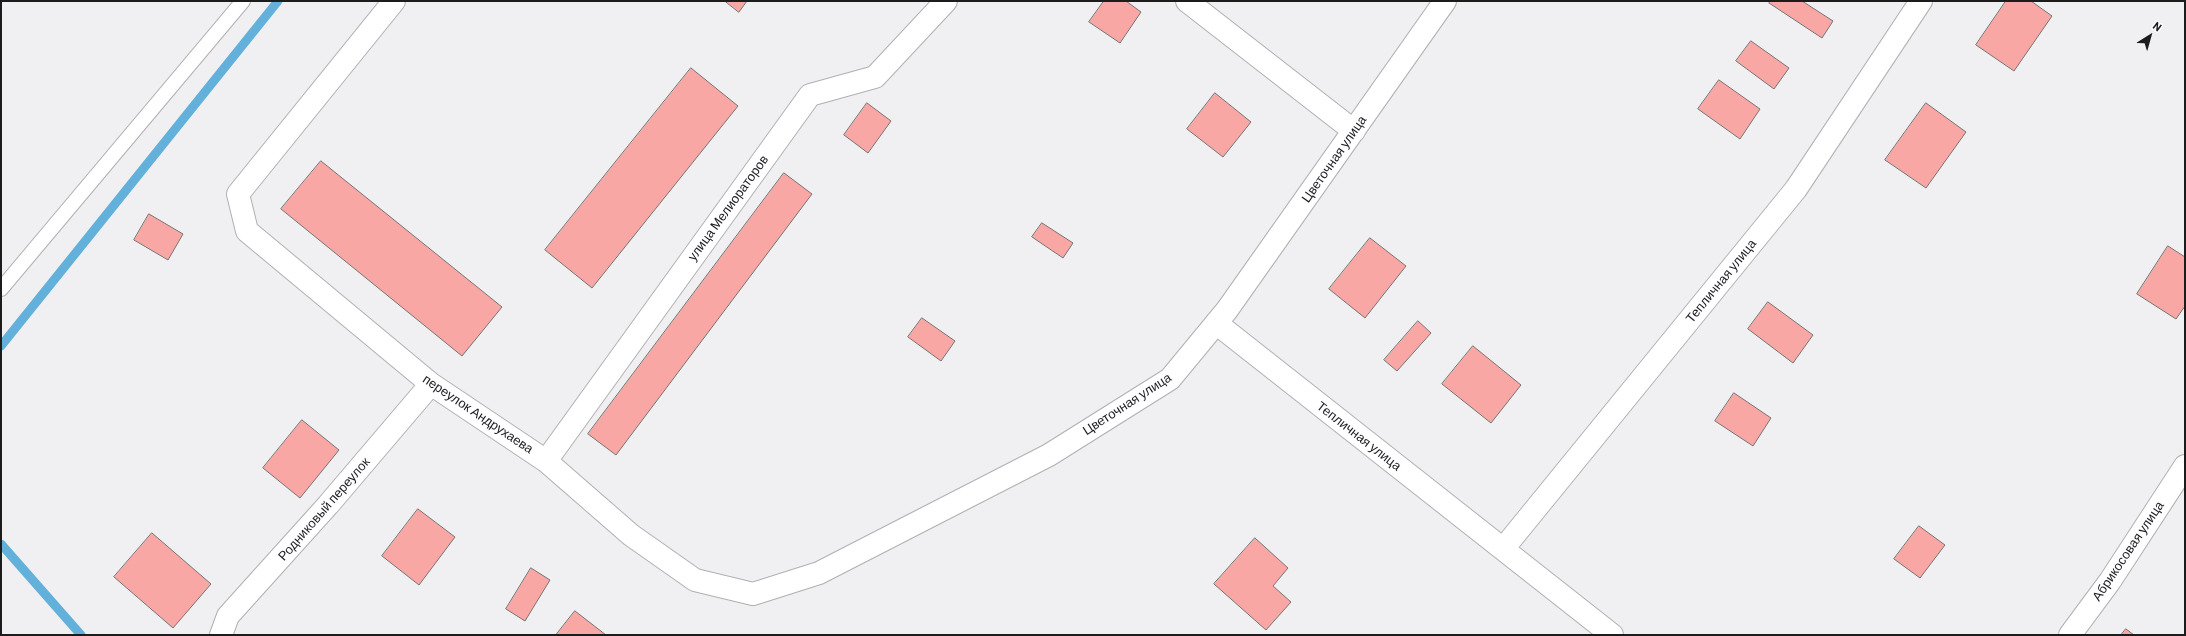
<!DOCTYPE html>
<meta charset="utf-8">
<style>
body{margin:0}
#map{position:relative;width:2186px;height:636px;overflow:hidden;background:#f0f0f3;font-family:Barlow,sans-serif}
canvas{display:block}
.frame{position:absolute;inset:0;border:2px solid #1c1c1d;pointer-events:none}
.north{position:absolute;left:2130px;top:16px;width:40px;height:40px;-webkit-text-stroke:3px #fdfdff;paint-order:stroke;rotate:37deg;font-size:11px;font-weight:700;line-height:16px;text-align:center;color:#1c1c1d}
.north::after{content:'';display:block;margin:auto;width:14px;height:18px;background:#1c1c1d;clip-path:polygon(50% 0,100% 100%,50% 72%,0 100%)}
</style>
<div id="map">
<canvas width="2186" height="636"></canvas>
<div class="frame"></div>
<div class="north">N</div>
</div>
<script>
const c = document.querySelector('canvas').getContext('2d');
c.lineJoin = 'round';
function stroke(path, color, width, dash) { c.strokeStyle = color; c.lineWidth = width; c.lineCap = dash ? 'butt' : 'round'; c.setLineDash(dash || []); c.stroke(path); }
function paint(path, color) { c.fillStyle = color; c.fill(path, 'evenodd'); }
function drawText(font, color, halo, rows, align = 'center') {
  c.font = font + ' Barlow,sans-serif'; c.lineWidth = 3.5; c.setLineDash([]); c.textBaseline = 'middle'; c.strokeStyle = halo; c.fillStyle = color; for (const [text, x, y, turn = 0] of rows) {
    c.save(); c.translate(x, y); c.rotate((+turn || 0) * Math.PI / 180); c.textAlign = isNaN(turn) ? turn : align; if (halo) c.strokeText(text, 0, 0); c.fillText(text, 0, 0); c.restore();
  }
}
stroke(new Path2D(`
 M1,346L278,1
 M1,544L81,635`), '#63b1da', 9);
const building = new Path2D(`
 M725,1H747L739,12Z
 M1104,1H1126L1141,12L1120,43L1089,22Z
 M1771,1H1802L1833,21L1822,38L1769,3Z
 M2006,1H2031L2052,16L2014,71L1976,45Z
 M1751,41L1789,68L1774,89L1736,61Z
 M691,68L738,106L592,288L545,250Z
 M1719,80L1760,109L1740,139L1698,109Z
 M1215,93L1251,122L1223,157L1187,129Z
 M867,103L891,121L868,153L844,135Z
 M1926,103L1966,132L1926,188L1885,160Z
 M321,161L502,307L462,356L281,209Z
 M784,173L812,194L616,455L588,434Z
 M149,214L183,234L168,260L134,240Z
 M1042,223L1073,243L1063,258L1032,237Z
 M1370,238L1406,266L1365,318L1329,289Z
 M2168,246L2185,257V306L2176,319L2137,294Z
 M1768,302L1813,335L1793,363L1748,329Z
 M922,318L955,341L941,361L908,337Z
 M1418,321L1431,333L1397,371L1384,360Z
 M1473,346L1521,385L1491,423L1442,384Z
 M1734,393L1771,418L1753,446L1715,421Z
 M302,420L339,450L300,498L263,468Z
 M418,509L455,537L419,585L382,556Z
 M1919,526L1945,545L1920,578L1894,559Z
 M152,533L211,584L173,628L114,577Z
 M1255,538L1288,568L1273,586L1291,602L1266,630L1214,584Z
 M531,568L550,580L525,621L506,609Z
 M575,611L606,635H556Z
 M2126,629L2134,635H2121Z`);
paint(building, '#f9a7a4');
stroke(building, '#777373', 1);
const lane = new Path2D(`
 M1,289L243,1`);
const street = new Path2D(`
 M394,1L238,194L247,231L431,384L546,461L631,535L695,580L753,594L819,573L1049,455L1170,379L1227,310L1445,1
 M1187,1L1354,131
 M1216,323L1612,635
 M546,461L810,95L875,77L946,1
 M1503,549L1796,189L1921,1
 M221,635L228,616L328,505L431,384
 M2070,635L2110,581L2185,466`);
stroke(lane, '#b0b0b3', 16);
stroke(street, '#b0b0b3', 24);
stroke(lane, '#fff', 14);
stroke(street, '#fff', 22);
drawText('13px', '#1c1c1d', '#fdfdff', [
 ["Цветочная улица",1334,159,-55],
 ["улица Мелиораторов",728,208,-54],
 ["Тепличная улица",1721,281,-51],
 ["Цветочная улица",1127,404,-33],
 ["переулок Андрухаева",478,414,34],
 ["Тепличная улица",1359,436,38],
 ["Родниковый переулок",324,509,-49],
 ["Абрикосовая улица",2128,551,-56]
]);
</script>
